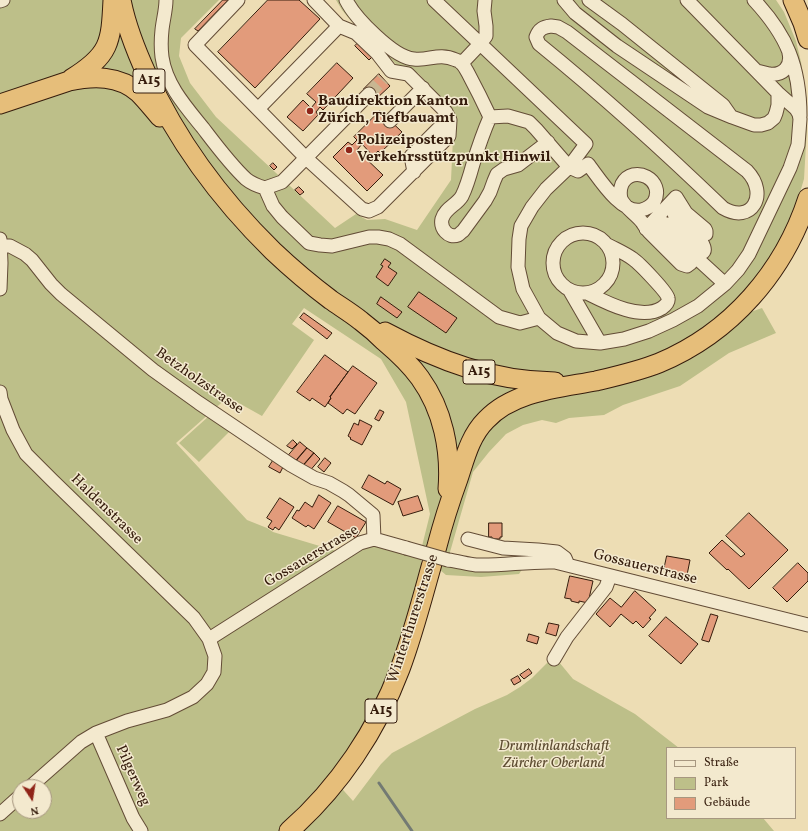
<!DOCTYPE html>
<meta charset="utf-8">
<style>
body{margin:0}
#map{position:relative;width:808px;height:831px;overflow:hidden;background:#edddb4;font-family:Vollkorn,serif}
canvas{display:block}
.legend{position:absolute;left:666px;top:747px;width:130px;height:72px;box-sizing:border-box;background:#f3e9ce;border:1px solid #a79780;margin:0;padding:5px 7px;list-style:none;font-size:12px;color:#351c0c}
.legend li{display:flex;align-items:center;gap:8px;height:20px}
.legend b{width:20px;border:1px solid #a79780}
.north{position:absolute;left:12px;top:779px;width:40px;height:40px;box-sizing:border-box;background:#f3e9ce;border:1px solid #a79780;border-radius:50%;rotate:168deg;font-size:11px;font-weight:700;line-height:16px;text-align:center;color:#351c0c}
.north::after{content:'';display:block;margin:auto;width:14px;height:18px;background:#8f2418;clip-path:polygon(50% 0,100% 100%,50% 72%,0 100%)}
</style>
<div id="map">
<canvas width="808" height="831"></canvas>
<ul class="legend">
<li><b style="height:5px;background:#f3e9ce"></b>Straße</li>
<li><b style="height:11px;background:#bdbf89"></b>Park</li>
<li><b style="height:11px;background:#e29b7b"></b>Gebäude</li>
</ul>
<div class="north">N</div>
</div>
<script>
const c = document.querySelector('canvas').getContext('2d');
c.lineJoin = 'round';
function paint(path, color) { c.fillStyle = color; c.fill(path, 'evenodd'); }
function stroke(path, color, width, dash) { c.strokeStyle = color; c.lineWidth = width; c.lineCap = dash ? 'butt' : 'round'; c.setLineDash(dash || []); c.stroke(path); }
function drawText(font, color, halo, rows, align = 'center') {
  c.font = font + ' Vollkorn,serif'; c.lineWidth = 3; c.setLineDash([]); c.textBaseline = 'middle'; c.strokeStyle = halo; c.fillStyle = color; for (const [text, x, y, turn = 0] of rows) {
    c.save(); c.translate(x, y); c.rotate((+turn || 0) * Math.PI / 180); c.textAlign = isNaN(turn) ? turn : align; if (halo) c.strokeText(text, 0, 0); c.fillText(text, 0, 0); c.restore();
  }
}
paint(new Path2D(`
 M0,0H219L181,38L179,56L190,83L216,117L335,228L356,214L367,220L385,219L417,230L451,180L453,138L456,124L453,111L418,73L399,67L351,21L342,10L336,0H776L784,12L796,41L801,62L807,102V127L804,179L792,219L770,261L747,292L713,325L762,308L776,333L729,353L680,386L623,405L604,415L569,418L556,423L542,420L523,425L506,434L489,452L473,472L448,559L527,562L519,574L481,577L446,575L440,570L420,555L423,569L409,644L336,782L353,801L381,764L392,753L475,709L507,695L520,687L532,678L554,656L573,679L635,714L679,748H667V818H763L774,831H0ZM304,308L381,359L406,402L430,514L420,554L374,539L343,553L273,532L267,528L247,520L176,443L228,397L262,416L314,340L292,324ZM20,787H44V811H20Z
 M209,416L229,432L199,462L179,443Z`), '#bdbf89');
stroke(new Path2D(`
 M379,783L412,831`), '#737a73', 3);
const building = new Path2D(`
 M223,0H228L198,31L195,29Z
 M268,0H299L320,19L255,88L218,52Z
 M360,41L374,55L369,60L355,46Z
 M337,63L353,78L323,110L320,107L316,112L318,115L303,131L287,117L303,100L311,108L316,102L307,94Z
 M379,74L390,86L375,100L364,89Z
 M380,111L402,132L380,153L378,151L373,156L362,144L357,150L383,175L367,191L333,157L348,142L352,145L357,140L354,137Z
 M273,163L277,167L274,170L270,166Z
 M299,187L304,192L300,195L295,190Z
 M385,259L391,263L388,267L397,273L388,286L376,277L383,266L381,265Z
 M419,292L457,318L446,333L408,307Z
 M381,297L402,312L397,318L377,304Z
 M304,313L332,333L327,339L300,318Z
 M325,355L348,372L330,397L331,398L325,407L312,398L310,401L297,392Z
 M353,366L377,383L355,414L347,409L343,414L328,403L331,398L330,397Z
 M380,410L384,412L379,421L375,419Z
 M360,420L372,426L362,445L350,439L351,438L348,436L354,423L358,425Z
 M293,440L297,444L292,449L287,446Z
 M300,442L307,448L295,462L288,456Z
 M307,448L314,453L302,467L295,462Z
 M314,453L320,459L308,473L302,467Z
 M325,458L331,463L324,472L318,467Z
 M274,459L284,465L280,473L269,467Z
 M369,475L385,484L387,481L401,489L393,505L362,488Z
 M319,495L331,503L314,529L308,525L306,527L292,518L297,510L299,511L305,502L312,507Z
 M418,496L423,510L403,516L398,502Z
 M280,498L294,507L279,530L275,527L273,530L268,527L272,521L267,518Z
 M338,506L366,522L356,538L328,522Z
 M749,513L788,550L749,589L728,569L727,570L709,553L722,540L741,557L745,554L726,536Z
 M489,523H502V537H500V539H492V537H489Z
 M667,556L690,560L687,575L664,570Z
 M798,563L808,573V581L787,602L773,588Z
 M570,576L593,581L588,603L579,601V603L571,601V599L565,598Z
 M635,591L656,610L649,618L651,619L643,628L636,621L633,624L621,614L610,627L596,614L610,598L621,607Z
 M711,614L718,616L709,642L702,640Z
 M666,617L698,644L681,664L649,636Z
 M549,623L559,625L556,636L546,633Z
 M529,634L539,637L537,644L527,641Z
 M529,669L532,673L524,679L520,675Z
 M518,676L521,681L514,685L511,680Z`);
paint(building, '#e29b7b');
stroke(building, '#351c0c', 1);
stroke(new Path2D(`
 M369,94L383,79`), '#c8b692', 13, [13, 6]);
const minor = new Path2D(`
 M166,0C166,10 163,20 162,30C161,39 161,49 162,57C166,85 186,107 203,128C216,145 230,164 246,179C252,184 258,186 265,188
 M238,0L195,45L306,158L362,209L369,211L378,207L449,136L450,120L446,112L408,74L391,71L377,53L356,33L339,26L314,0
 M346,0C355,18 394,58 414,59C430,61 438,52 456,60C458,61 460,61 461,63C464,65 466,70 468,73C476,88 483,102 490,117
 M434,0L586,144L569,167L546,189L532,207L521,226L519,239L518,267L523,289L539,318L557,333L576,341L600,343L624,339L649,331L673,320L698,306L725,284L738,270L749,254L790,168L798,145L800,119L799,114L796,109L778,93L687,0
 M564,0L575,13L617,46L708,107L732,117L754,125H761L768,123L774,118L776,113L778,105V93
 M589,0L622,24L723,105L730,115
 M754,0C767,14 782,34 789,52C797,72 800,94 800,116
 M0,1L3,0
 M551,26L558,27L567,32L747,171C769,194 752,225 723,208C664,151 603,96 539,44L536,37C539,29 543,27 551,26Z
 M462,63L480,44L486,36V26L484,11L485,0
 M757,71C761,72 765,73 769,74C783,76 792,66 789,53
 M258,109L339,26
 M390,121L423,88
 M548,142L518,165L504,169L497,174L494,181L490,192L485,201L463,231C461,232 460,234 458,235C448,239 440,228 442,219C445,208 457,205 462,196C467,186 470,175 473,164C478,148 483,133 490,117L508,116L529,122L536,129L569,167L578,171L588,164C599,178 621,214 641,210C646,209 651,206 654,202C666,180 633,163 622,184C620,189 620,195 621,199C625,208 636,214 642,222C644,225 646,229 649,232L681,264L687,266L691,263C690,250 671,244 662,237C660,233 660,226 664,223C678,230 687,252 702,253C707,250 703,245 701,241C686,233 676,233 674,212H676L702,235L706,234V231L705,229L686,213L676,197L646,229
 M414,172L411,156L442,125L446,112
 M265,188L273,206L282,217L309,243L320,245L332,246L369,237H378L389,239L400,244L499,317L520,323L539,318
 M265,188L282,182L369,94
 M553 263a30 30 0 1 1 60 0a30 30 0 1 1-60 0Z
 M1,246H10L25,254L32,260L51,284L61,294L153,370L199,403L291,465L314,478L329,483L343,491L349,495L373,515L374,539
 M701,262L725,284
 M0,289L1,263L0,239
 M570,291L600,343
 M587,293C607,303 641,321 662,308C666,305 669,302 668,298C667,292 639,263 633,259C625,253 615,249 606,244
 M0,392L1,399L13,430L26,454L52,480L194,618L209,639L215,656L214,672L207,684L193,697L167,710L127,721L96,733L81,742L30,787
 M468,539L503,548L538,550L557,552L565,558L568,565
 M448,560C457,561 467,564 476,565C502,566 528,561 555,562L808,625
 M209,639L360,543L374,539L406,548
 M554,659L567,637L606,587L610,576
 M96,733L133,818L141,831
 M0,814L20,796`);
const highway = new Path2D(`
 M121,0C126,26 136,51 147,75C177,141 221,200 273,251C291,268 311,285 331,300C341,307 351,313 361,321C369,327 377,334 384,341C397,352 410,364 420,378C443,410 451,450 448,489
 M793,0L803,23L808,39
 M71,79C110,55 111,43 113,0
 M0,104L69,81C93,76 119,75 139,93C147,101 153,109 160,117
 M385,332C439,361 492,381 555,382
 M289,831C339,787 377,730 400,669C415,629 425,587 437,546C443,523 450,501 458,479C465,458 470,436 486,420C513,391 559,388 596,381C617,376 639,371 659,363C731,333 784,272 808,198`);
stroke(minor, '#634c36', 15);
stroke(highway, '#351c0c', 21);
stroke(minor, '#f3e9ce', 13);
stroke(highway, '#e6be7a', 19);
const minorBridge = new Path2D(`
 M406,548L448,560`);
stroke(minorBridge, '#634c36', 15, []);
stroke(minorBridge, '#f3e9ce', 13);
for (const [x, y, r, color] of [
 [310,111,4,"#8f2418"],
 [349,150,4,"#8f2418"]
]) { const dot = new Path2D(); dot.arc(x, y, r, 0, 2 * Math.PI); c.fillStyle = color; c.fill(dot); stroke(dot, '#f3e9ce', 1.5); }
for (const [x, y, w] of [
 [149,81,32],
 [479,372,32],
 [381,711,32]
]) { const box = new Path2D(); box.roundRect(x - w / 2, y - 12, w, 24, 3); c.fillStyle = '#f3e9ce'; c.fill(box); stroke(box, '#351c0c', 1); }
drawText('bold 14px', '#351c0c', null, [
 ["A15",149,81],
 ["A15",479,372],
 ["A15",381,711]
]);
drawText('bold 15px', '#351c0c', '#f3e9ce', [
 ["Baudirektion Kanton",318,102],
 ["Zürich, Tiefbauamt",318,119],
 ["Polizeiposten",357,141],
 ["Verkehrsstützpunkt Hinwil",357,158]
], 'left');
drawText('15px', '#351c0c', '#f3e9ce', [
 ["Betzholzstrasse",199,382,35],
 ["Haldenstrasse",106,510,44],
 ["Gossauerstrasse",312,557,-31],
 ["Gossauerstrasse",645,568,14],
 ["Winterthurerstrasse",414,619,-72],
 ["Pilgerweg",132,776,66]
]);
drawText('italic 15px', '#5e4d32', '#f3e9ce', [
 ["Drumlinlandschaft",554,747],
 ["Zürcher Oberland",554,764]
]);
</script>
